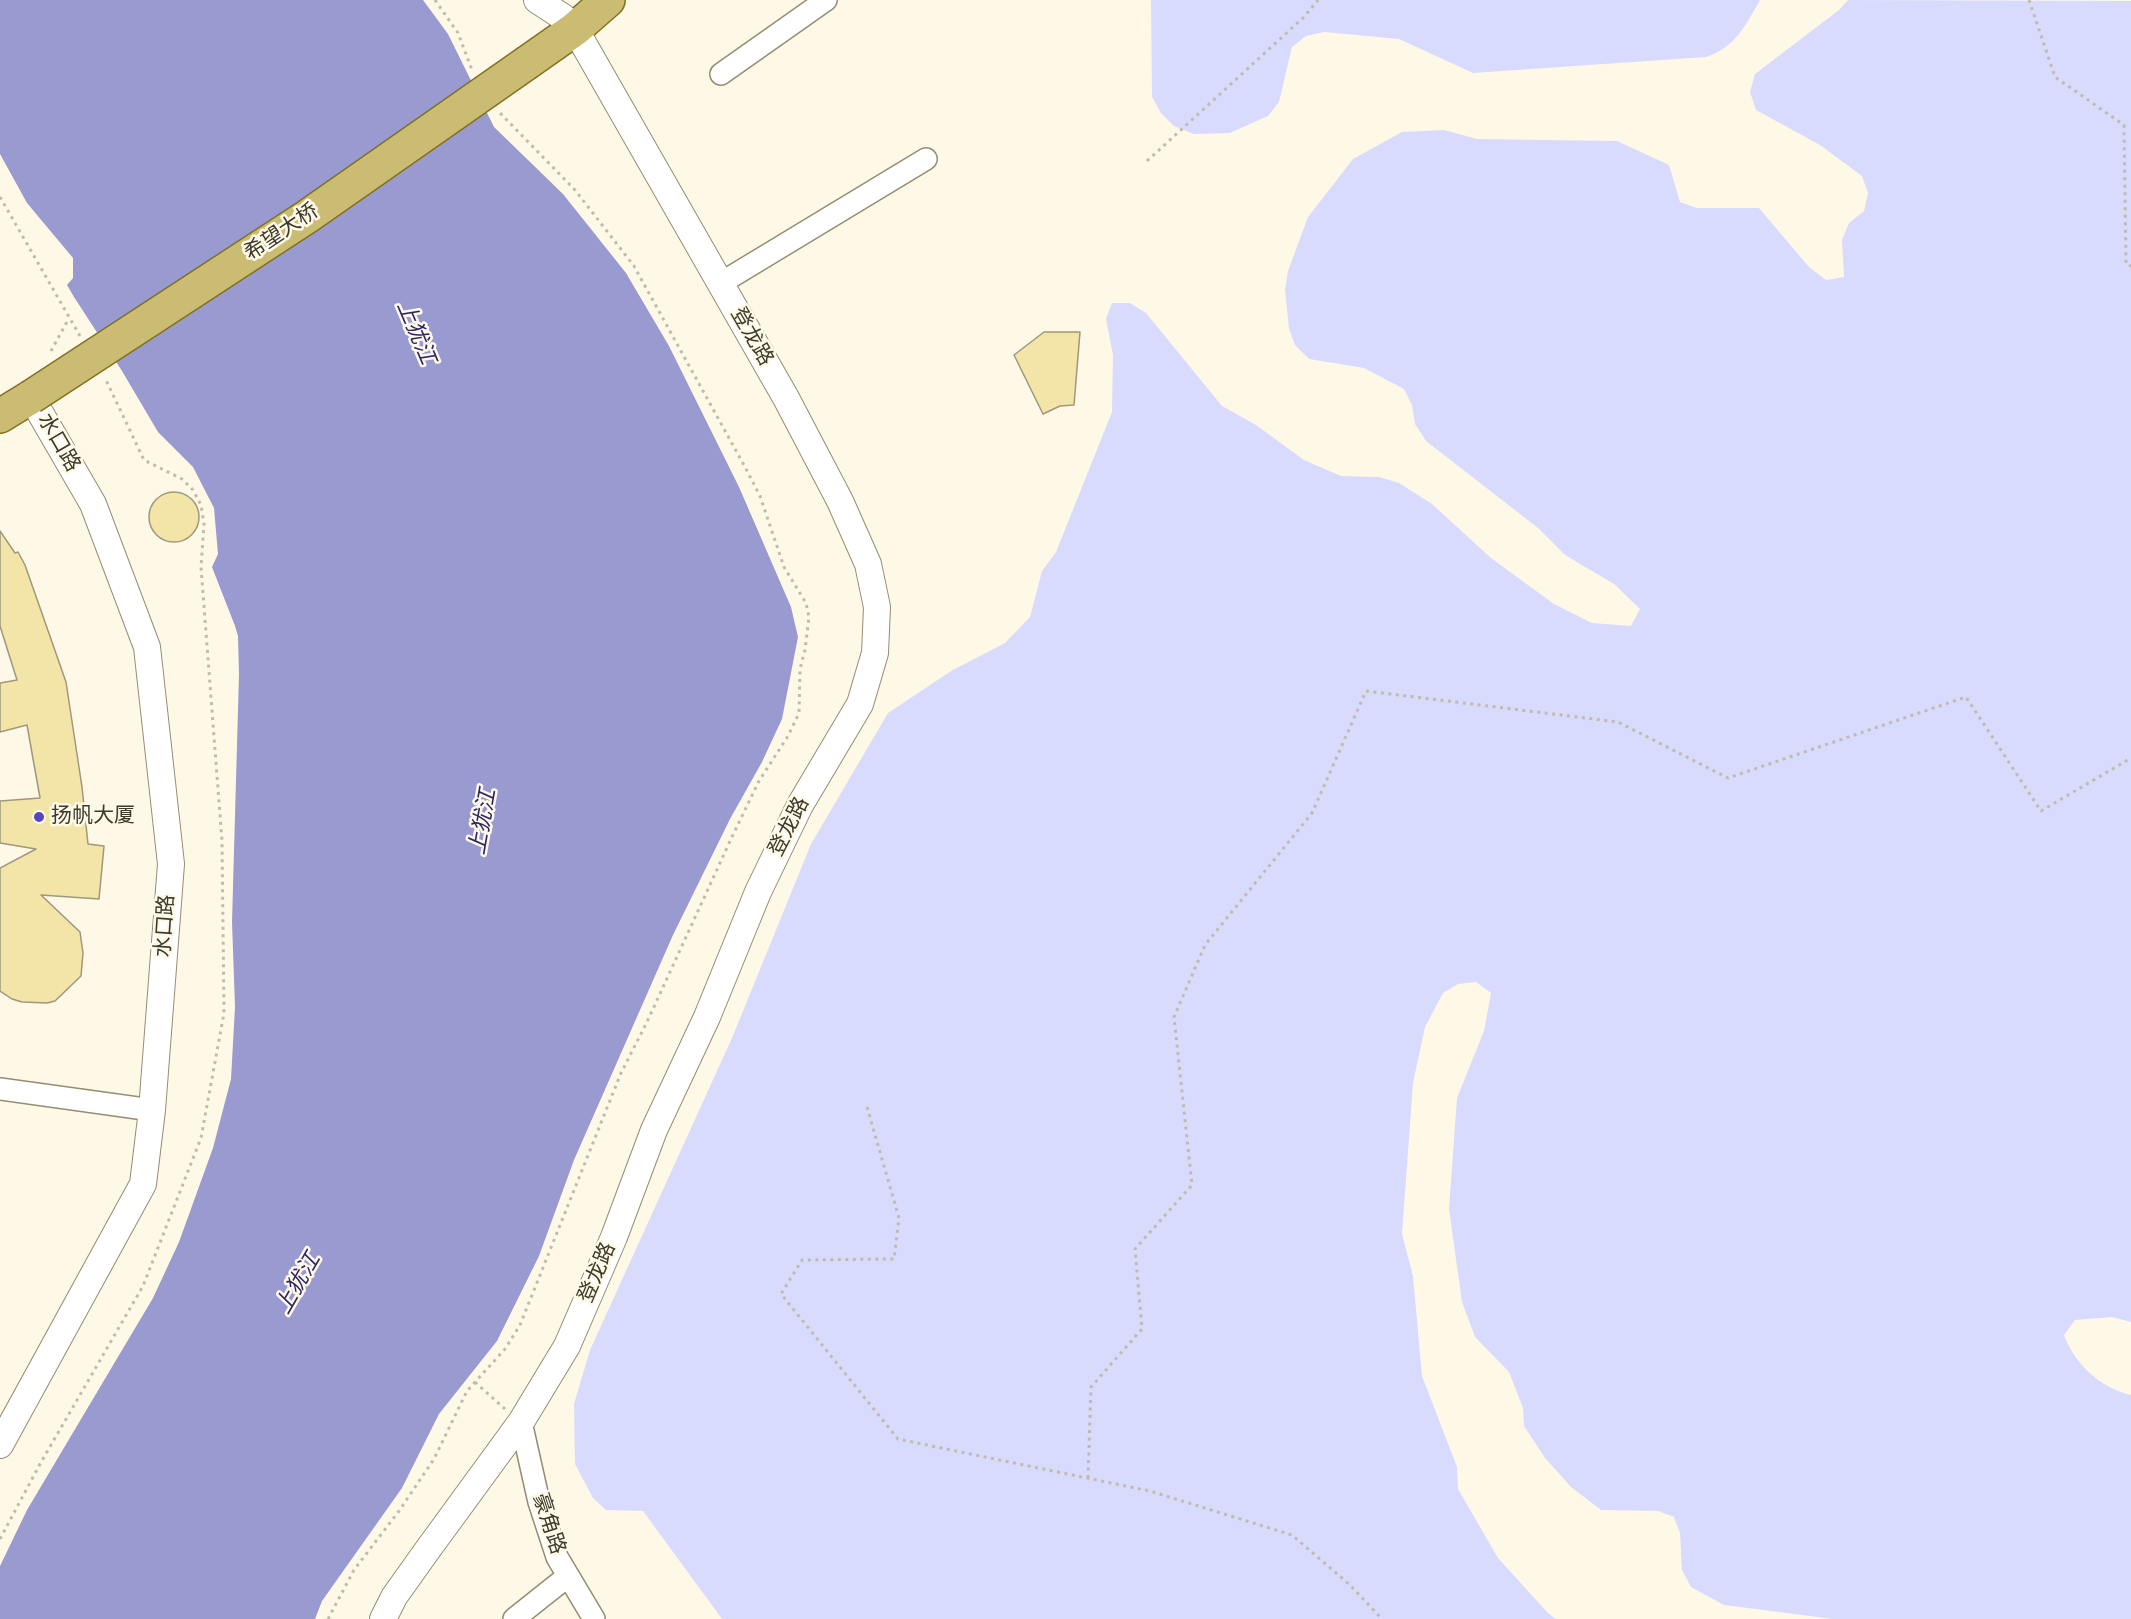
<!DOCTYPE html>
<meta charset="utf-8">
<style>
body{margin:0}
canvas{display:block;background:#fef9e7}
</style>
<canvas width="2131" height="1619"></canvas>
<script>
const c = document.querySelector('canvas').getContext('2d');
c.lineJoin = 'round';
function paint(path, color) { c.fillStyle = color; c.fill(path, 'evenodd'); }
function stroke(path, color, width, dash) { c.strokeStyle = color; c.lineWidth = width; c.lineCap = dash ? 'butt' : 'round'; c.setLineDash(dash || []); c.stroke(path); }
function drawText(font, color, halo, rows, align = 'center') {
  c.font = font + ' "Titillium Web","Noto Sans SC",sans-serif'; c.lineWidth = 5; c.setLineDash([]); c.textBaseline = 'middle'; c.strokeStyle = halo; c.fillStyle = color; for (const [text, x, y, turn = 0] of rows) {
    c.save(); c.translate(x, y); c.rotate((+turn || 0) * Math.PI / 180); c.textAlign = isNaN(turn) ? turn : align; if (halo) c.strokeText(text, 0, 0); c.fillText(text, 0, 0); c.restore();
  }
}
paint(new Path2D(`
 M1151,0H1760C1745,26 1736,47 1706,57L1473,73L1399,39L1324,32L1306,36L1292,47L1279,102L1268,116L1230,133L1194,134L1174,126L1161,113L1152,97Z
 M1848,0L2131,1V1322L2112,1317L2075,1320L2064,1335C2075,1364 2100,1388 2131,1395V1619H1833L1724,1605L1691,1587L1682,1570L1680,1533L1674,1517L1658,1511L1601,1510L1571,1487L1545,1458L1524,1426L1523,1408L1509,1372L1475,1337L1462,1302L1449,1209L1457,1098L1484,1031L1491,993L1476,982L1458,984L1443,993L1425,1027L1413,1083L1402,1234L1413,1276L1422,1376L1457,1467L1458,1489L1498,1558L1548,1613L1556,1619H722L643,1511L606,1510L593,1498L575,1464L574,1404L590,1350L732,1038L811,844L888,713L951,671L1005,643L1030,617L1042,571L1056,552L1112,412L1113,355L1106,319L1112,303H1130L1146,313L1222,406L1256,425L1304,460L1341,476L1379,477L1399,483L1432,504L1491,558L1554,604L1592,623L1631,626L1640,609L1614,584L1565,555L1538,528L1426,441L1415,424L1412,405L1404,389L1364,368L1309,359L1295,345L1289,329L1285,290L1288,271L1308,217L1353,159L1402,132L1444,130L1477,139L1617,141L1669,165L1680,202L1697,208H1759L1809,267L1826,280L1844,277L1842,240L1849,223L1864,211L1868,193L1862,176L1820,145L1756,110L1750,92L1755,74L1839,10Z`), '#d9dbfe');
paint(new Path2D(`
 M0,0H423L448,34L494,127L563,194L626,273L669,346L739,487L791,607L798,637L782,719L762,762L730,819L673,935L574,1160L539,1256L497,1341L439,1414L402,1488L322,1601L315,1619H0V1566L27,1510L153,1298L179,1242L213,1148L231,1079L235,1007L232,922L239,674L238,636L235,626L212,567L218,554L214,508L193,467L158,432L122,371L74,297L67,285L73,278V258L27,203L0,154Z`), '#989ad0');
const building = new Path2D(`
 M1044,332H1080L1074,405L1060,406L1043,414L1014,355Z
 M149 517a25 25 0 1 1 50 0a25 25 0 1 1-50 0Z
 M0,531L15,553L18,552L25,565L66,682L82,787L88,844L104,846L99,899L41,895L80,932L83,953L81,976L55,1001L47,1003L22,1002L12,999L0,991V868L36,849L0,843V801L40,798L27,725L0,732V683L17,680L0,626Z`);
paint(building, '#f3e4a8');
stroke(building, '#9f987c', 1.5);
const minor = new Path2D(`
 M721,74L826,0
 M721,283L926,159
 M0,1089L152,1110
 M521,1422L539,1502L557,1557L594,1619
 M514,1619L568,1576`);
const tertiary = new Path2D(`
 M0,1445L143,1184L152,1110L171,864L147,647L93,504L31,397
 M383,1619L394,1597L426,1552L521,1422L567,1346L614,1237L654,1130L707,1017L758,892L800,805L860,704L875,653L877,607L868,564L840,501L786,398L575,29L563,17L537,0`);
const primary = new Path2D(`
 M528,62L575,29L608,0
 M0,416L31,397`);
stroke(minor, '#948d72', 24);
stroke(tertiary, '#948d72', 28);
stroke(primary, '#82711f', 36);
stroke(new Path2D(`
 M435,0L458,33L472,70
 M2029,0L2055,77L2124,125L2126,264L2131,266
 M1147,161L1304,17L1318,0
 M0,197L80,336
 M51,351L69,318
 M867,1107L899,1218L894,1259L802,1260L781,1294L898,1439L1150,1491L1292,1535L1350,1585L1382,1619
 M475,1382L505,1409
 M1088,1478L1091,1387L1142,1329L1135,1249L1192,1185L1174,1017L1205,945L1312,813L1366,691L1618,722L1728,778L1966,697L2041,811L2131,758
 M0,1539L40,1464L143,1286L201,1138L224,1013L222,841L201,567L204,524L201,505L193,490L182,479L144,460L105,378
 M328,1619L354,1570L399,1511L434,1459L467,1391L505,1349L520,1325L621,1073L647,1022L731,839L759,781L788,736L799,713L800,669L805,650L809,617L806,603L784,567L760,496L745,467L634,266L575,190L500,113`), '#c0bcac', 3, [3, 4.5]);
stroke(minor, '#fff', 21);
stroke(tertiary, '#fff', 26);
stroke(primary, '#cbbc74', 33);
const primaryBridge = new Path2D(`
 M31,397L308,216L528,62`);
stroke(primaryBridge, '#82711f', 36, []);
stroke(primaryBridge, '#cbbc74', 33);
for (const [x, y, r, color] of [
 [39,817,6,"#5647bf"]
]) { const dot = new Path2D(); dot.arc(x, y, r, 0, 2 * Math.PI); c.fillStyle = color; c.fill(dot); stroke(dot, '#fef9e7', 2); }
drawText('21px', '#3c392d', '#fef9e7', [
 ["希望大桥",282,233,-34],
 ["登龙路",751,337,60],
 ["水口路",58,443,60],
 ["登龙路",790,827,-63],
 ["水口路",166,926,-86],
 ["登龙路",598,1273,-67],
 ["豪角路",548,1524,72]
]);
drawText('21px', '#3c392d', '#fef9e7', [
 ["扬帆大厦",51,817]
], 'left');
drawText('italic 22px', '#2b2465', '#fef9e7', [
 ["上犹江",415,333,67],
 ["上犹江",484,822,-80],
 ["上犹江",299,1284,-60]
]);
</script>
